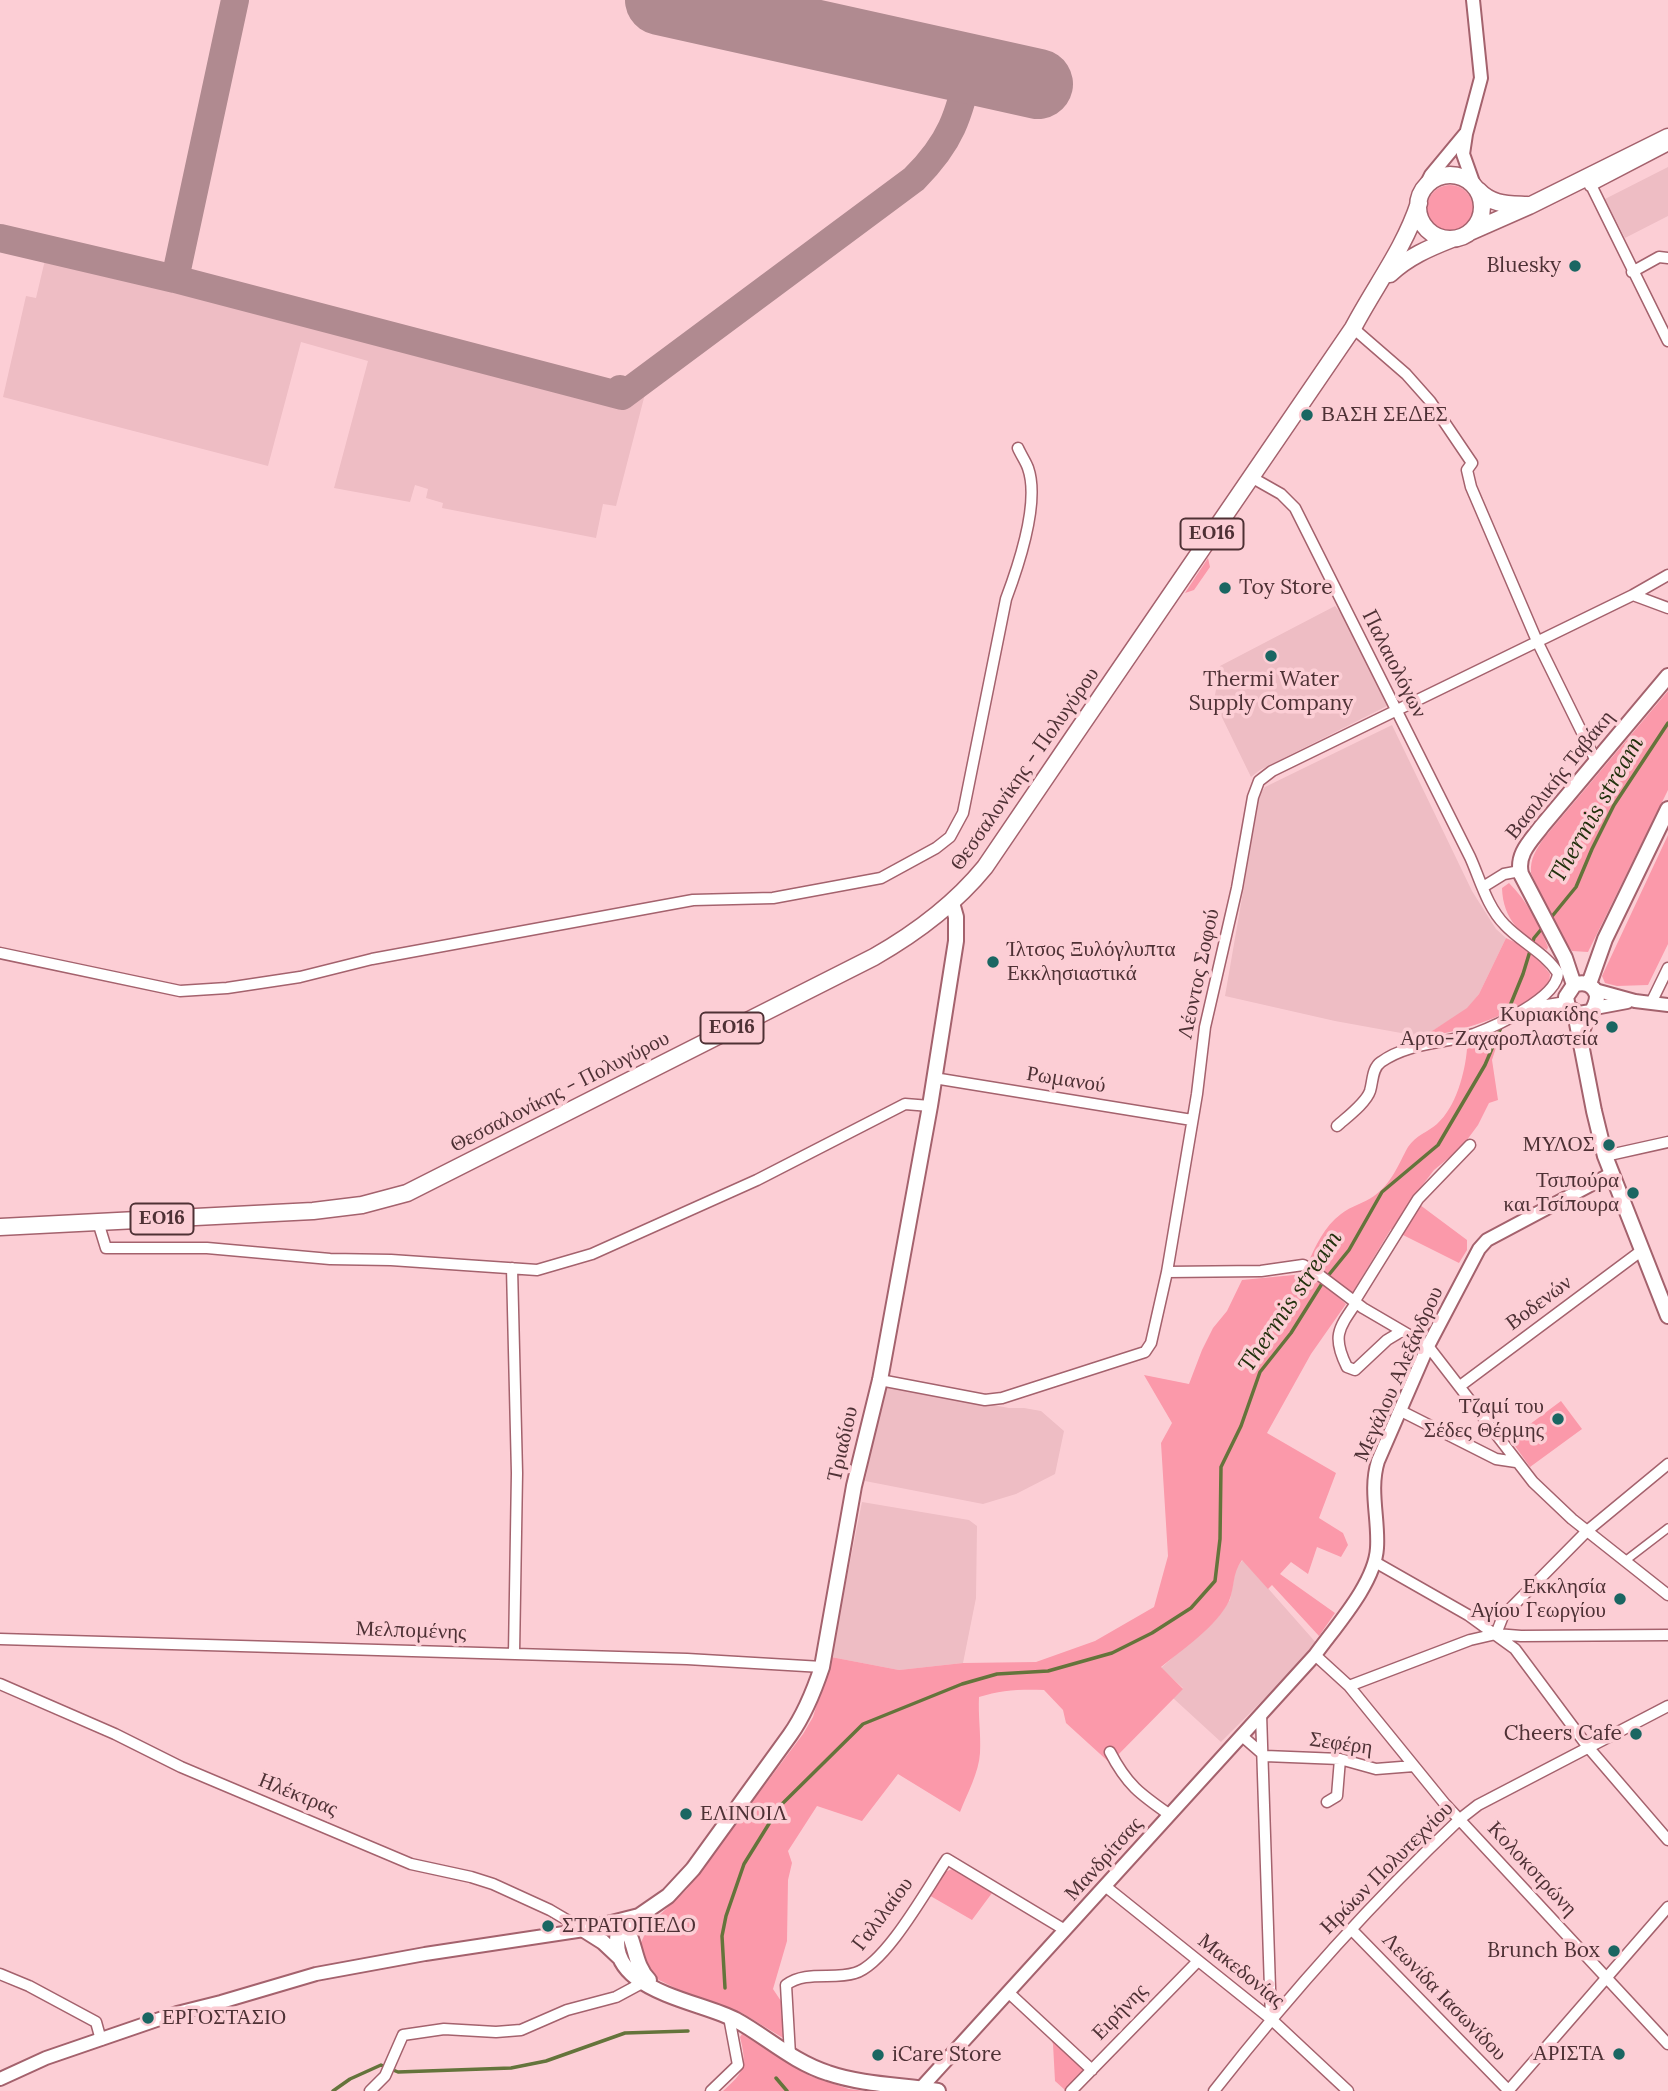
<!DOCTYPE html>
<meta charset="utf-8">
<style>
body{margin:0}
canvas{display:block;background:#fcced5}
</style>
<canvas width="1668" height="2091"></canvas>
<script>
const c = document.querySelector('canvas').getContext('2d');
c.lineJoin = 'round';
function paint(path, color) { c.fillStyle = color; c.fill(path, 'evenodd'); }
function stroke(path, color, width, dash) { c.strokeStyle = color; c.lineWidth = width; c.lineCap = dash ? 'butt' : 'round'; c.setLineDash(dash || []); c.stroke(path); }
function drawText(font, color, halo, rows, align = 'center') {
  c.font = font + ' Lora,serif'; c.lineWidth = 7; c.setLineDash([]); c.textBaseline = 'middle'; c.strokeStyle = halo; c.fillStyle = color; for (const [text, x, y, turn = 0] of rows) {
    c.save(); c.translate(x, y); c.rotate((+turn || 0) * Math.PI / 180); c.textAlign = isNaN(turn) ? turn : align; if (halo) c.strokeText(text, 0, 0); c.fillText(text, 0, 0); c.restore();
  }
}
paint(new Path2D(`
 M1668,167V216L1625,238L1605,199Z
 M49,243L645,394L616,506L603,504L596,538L442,508L443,503L426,498L428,489L415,485L410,502L334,488L368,361L301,342L268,466L3,397L26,296L36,298Z
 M1335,606L1345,618L1389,705L1260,770L1251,777L1214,701L1220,666Z
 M1392,725L1472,891L1496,929L1506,938L1479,994L1467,1009L1423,1037L1335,1021L1225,996L1260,794L1265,787Z
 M884,1385L1009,1408H1024L1041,1411L1064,1431L1055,1474L1016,1494L983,1504L865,1481Z
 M862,1502L969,1520L977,1526L976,1598L963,1663L899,1670L831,1657Z
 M1243,1560L1318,1645L1221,1742L1173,1698L1183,1688L1161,1668L1218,1617L1230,1600L1236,1568Z`), '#eebdc4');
paint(new Path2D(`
 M1427 208a23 23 0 1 1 46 0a23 23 0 1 1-46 0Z
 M1208,558L1210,567L1194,590L1185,593Z
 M1668,691V790L1588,952L1572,951L1557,931L1531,873C1530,858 1536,850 1544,838Z
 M1668,835V944L1648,985L1617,986L1605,983L1602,976Z
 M1509,883C1527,901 1539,924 1548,947L1547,950C1521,935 1503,920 1502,888Z
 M1506,938C1523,945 1539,958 1550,974L1549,984C1514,1015 1469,1030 1423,1037L1467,1008L1479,994Z
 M1500,1035L1492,1060L1498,1100L1489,1103L1478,1125L1461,1148L1434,1170L1412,1199L1467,1240V1250L1459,1263L1391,1229L1351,1295L1308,1263C1316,1245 1324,1227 1341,1214C1351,1206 1364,1203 1374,1196C1392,1183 1398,1165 1408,1147C1416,1135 1428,1132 1437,1124C1456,1107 1465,1073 1467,1049Z
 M1304,1274L1312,1275L1346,1304L1311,1354L1267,1433L1336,1473L1319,1518L1343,1533L1348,1545L1341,1557L1317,1547L1308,1574L1291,1562L1280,1574L1335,1613L1319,1636L1272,1585L1268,1589L1242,1560C1232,1573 1235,1587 1229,1601C1217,1626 1182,1650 1161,1667L1183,1689L1110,1763L1066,1723L1063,1710L1044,1690C1021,1689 1001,1690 979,1697C978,1716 981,1734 980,1753C979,1772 967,1794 960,1812L898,1774L862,1821L817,1806L788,1851L792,1863L788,1880L787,1941L773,1989L781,2001L783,2038L742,2013L681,1991L659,1980L643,1965L639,1947L649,1925L687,1889L803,1734L813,1717L831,1657L899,1670L963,1663L1036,1662L1095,1641L1154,1607L1168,1556L1161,1443L1172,1423L1144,1375L1189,1384L1202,1350L1213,1328L1227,1311L1242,1280Z
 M1561,1401L1582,1429L1530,1467L1510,1439Z
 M952,1869L966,1875L992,1893L972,1920L927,1894L940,1874Z
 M1048,2033L1084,2068L1085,2071L1065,2090L1055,2081L1053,2044Z
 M742,2034L810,2076L849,2089L865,2091H723C745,2072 747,2065 740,2037Z`), '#fb99aa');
stroke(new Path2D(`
 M1549,920L1576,887L1592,849L1614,805L1668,723
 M1505,1018L1523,974L1534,938L1544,926
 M725,1988L722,1936L726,1916L744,1864L780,1806L863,1724L962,1684L997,1674L1048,1671L1112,1653L1152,1633L1191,1608L1215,1581L1220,1539L1221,1467L1241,1426L1260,1372L1291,1333L1323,1282L1349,1250L1382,1192L1438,1145L1485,1065L1502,1025
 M776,2078L787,2091
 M333,2091L350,2079L381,2065L398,2072L511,2068L546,2061L625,2033L688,2031`), '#64743b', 3.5);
stroke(new Path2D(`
 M0,238L175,279L622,396
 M178,275L175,279L235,0
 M620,389L622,396L914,179C952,141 958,117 970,67`), '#b08a90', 28);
stroke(new Path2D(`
 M660,0L1038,84`), '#b08a90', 70);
const pedestrian = new Path2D(`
 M1625,1561L1668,1528`);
const minor = new Path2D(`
 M1587,177L1668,341
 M1590,186L1667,146
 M1632,272L1659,257L1668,258
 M1353,328L1406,374L1430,401L1472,463L1467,470L1471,487L1537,641L1596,761
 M1251,477L1281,494L1295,508L1470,857C1480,879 1487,907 1505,925C1521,942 1545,953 1558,973C1557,998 1496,1026 1474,1034C1444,1044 1409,1042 1381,1062C1372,1068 1373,1081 1370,1091C1366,1103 1347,1117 1337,1126
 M1633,595L1668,575
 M1483,887L1504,874L1520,871
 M0,953L180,991L227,988L300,977L372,959L693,900L773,898L881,878L936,848L950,837L963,813L1006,599C1018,567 1040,502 1028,468C1026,462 1021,455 1018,448
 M1651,1003L1668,968
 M1528,1008L1566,1002
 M934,1078L1192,1120
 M1605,1156L1668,1142
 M98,1222L106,1248H207L330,1259L391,1260L537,1270L592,1254L757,1180L905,1104L930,1106
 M512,1268L517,1473L514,1654
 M1167,1272L1261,1271L1303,1265L1314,1271L1363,1308L1428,1346L1533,1482L1572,1519L1668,1595
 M1354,1302L1418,1199L1470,1145
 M1356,1303C1338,1329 1332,1337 1347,1367L1355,1370L1387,1340L1402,1331
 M880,1380L985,1400L1002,1398L1145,1352L1151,1343L1167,1272L1197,1094L1205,1027L1237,888L1253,797L1259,781L1272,771L1633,595L1668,608
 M1460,1386L1641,1251
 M1401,1411L1496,1459L1516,1462
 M1375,1562L1468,1615L1515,1649L1588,1747L1668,1840
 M1496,1634L1503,1616L1587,1531L1668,1464
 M0,1639L687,1659L822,1667
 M1315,1655L1349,1686L1445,1804L1668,2044
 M0,1684L115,1734L181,1767L411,1864L471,1877L493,1884L550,1910L584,1930
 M1349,1686L1470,1640L1496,1634L1521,1636L1668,1635
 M1261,1714L1271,2019
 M1242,1736L1265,1756L1340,1759L1376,1769L1414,1766
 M1110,1752C1127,1785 1140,1794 1170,1815
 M1327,1802L1337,1796L1340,1759
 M1105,1886L1271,2019L1348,2091
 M1351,1929L1509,2091
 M0,1974L29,1986L96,2022L101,2040
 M1008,1992L1092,2070
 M790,2055L786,1985C806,1970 833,1980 855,1973C886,1964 928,1887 947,1859L1065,1930
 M370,2091L385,2076L403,2035L444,2029L496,2032L521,2030L567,2010L616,1997L642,1983
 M711,2091L738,2065L729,2017
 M1071,2091L1198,1961
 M1214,2091C1289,1995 1371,1903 1460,1819L1478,1805L1668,1706
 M1508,2091L1668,1907`);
const tertiary = new Path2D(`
 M1473,0L1481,78L1466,134L1463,154L1474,185
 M1425,187L1431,175L1465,134
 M1595,990L1635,1001L1668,1005
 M1595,1008L1627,1002
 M0,2079L46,2058L177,2013L221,2002L316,1974L425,1954L584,1930
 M921,2088L1315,1655C1336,1626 1375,1583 1377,1548C1379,1519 1369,1490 1378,1461L1428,1346L1479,1249L1487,1240L1611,1174`);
const secondary = new Path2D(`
 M1589,984L1605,939L1668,809
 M1574,985L1565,958L1521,874C1516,854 1531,841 1542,826L1668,676
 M1575,1013L1594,1111L1605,1156L1668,1316
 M1582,1034C1583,1018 1598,1010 1597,995C1593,984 1584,981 1574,985L1566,997L1568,1007L1579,1014L1591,1012
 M621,1922C596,1990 696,1999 736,2020C767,2037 793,2062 828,2073C863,2085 902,2085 938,2091
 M621,1922C637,1938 632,1963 649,1980
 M584,1930L639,1916L668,1896L693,1869L790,1735C805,1714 814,1691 822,1667L854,1486L880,1380L930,1106L956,941V917L952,903
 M584,1930L603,1942L620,1958`);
const primary = new Path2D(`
 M1418 207a32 32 0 1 1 64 0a32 32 0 1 1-64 0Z
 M1478,190C1492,205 1507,204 1527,205
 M1470,232L1529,206L1668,137
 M1390,274C1408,257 1429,248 1452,239
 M0,1227L313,1211L362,1205L407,1193L874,957C916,933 954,905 985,867C1107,687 1230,508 1353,328C1375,286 1404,249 1419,203`);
stroke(pedestrian, '#a4626d', 10);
stroke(minor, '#a4626d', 13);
stroke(tertiary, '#a4626d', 16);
stroke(secondary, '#a4626d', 18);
stroke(primary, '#a4626d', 19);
stroke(pedestrian, '#fff', 7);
stroke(minor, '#fff', 10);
stroke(tertiary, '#fff', 12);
stroke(secondary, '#fff', 14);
stroke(primary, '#fff', 16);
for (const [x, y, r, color] of [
 [1575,266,7,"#1a6662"],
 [1307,415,7,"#1a6662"],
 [1225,588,7,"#1a6662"],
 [1271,656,7,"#1a6662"],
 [993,962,7,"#1a6662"],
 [1612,1027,7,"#1a6662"],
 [1609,1145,7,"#1a6662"],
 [1633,1193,7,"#1a6662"],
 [1558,1419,7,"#1a6662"],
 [1620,1599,7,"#1a6662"],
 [1636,1734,7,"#1a6662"],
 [686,1814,7,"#1a6662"],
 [548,1926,7,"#1a6662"],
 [1614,1951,7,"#1a6662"],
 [148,2018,7,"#1a6662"],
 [1619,2054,7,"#1a6662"],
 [878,2055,7,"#1a6662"]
]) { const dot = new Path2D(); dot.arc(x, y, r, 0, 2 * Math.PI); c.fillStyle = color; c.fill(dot); stroke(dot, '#fcced5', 2.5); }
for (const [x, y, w] of [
 [1212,534,63],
 [732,1028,63],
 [162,1219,63]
]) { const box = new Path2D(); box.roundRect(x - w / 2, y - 15.5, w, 31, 5); c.fillStyle = '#fcced5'; c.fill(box); stroke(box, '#4e3135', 2); }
drawText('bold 19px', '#4e3135', null, [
 ["ΕΟ16",1212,534],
 ["ΕΟ16",732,1028],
 ["ΕΟ16",162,1219]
]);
drawText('21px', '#4e3135', '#fcced5', [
 ["Bluesky",1561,266],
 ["ΒΑΣΗ ΣΕΔΕΣ",1321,415,"left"],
 ["Toy Store",1239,588,"left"],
 ["Thermi Water",1271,680,"center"],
 ["Supply Company",1271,704,"center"],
 ["Ίλτσος Ξυλόγλυπτα",1007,950,"left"],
 ["Εκκλησιαστικά",1007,974,"left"],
 ["Κυριακίδης",1598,1015],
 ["Αρτο-Ζαχαροπλαστεία",1598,1039],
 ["ΜΥΛΟΣ",1595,1145],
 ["Τσιπούρα",1619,1181],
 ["και Τσίπουρα",1619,1205],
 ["Τζαμί του",1544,1407],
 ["Σέδες Θέρμης",1544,1431],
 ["Εκκλησία",1606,1587],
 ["Αγίου Γεωργίου",1606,1611],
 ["Cheers Cafe",1622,1734],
 ["ΕΛΙΝΟΙΛ",700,1814,"left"],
 ["ΣΤΡΑΤΟΠΕΔΟ",562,1926,"left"],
 ["Brunch Box",1600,1951],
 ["ΕΡΓΟΣΤΑΣΙΟ",162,2018,"left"],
 ["ΑΡΙΣΤΑ",1605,2054],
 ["iCare Store",892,2055,"left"]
], 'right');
drawText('21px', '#4e3135', '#fcced5', [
 ["Παλαιολόγων",1394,664,63],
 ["Θεσσαλονίκης - Πολυγύρου",1025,769,-55],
 ["Βασιλικής Ταβάκη",1560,775,-51],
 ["Λέοντος Σοφού",1199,974,-78],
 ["Ρωμανού",1066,1080,9],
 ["Θεσσαλονίκης - Πολυγύρου",560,1092,-27],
 ["Βοδενών",1539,1303,-37],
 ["Μεγάλου Αλεξάνδρου",1399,1374,-66],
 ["Τριαδίου",843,1444,-77],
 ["Μελπομένης",411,1631,2],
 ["Σεφέρη",1341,1744,8],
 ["Ηλέκτρας",298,1795,22],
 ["Μανδρίτσας",1104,1859,-48],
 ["Ηρώων Πολυτεχνίου",1387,1868,-45],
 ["Κολοκοτρώνη",1532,1869,47],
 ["Γαλιλαίου",883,1914,-53],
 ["Μακεδονίας",1241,1971,39],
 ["Λεωνίδα Ιασωνίδου",1444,1997,46],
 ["Ειρήνης",1120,2012,-46]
]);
drawText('italic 23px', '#21300c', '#fcced5', [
 ["Thermis stream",1597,810,-60],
 ["Thermis stream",1291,1302,-56]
]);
</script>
